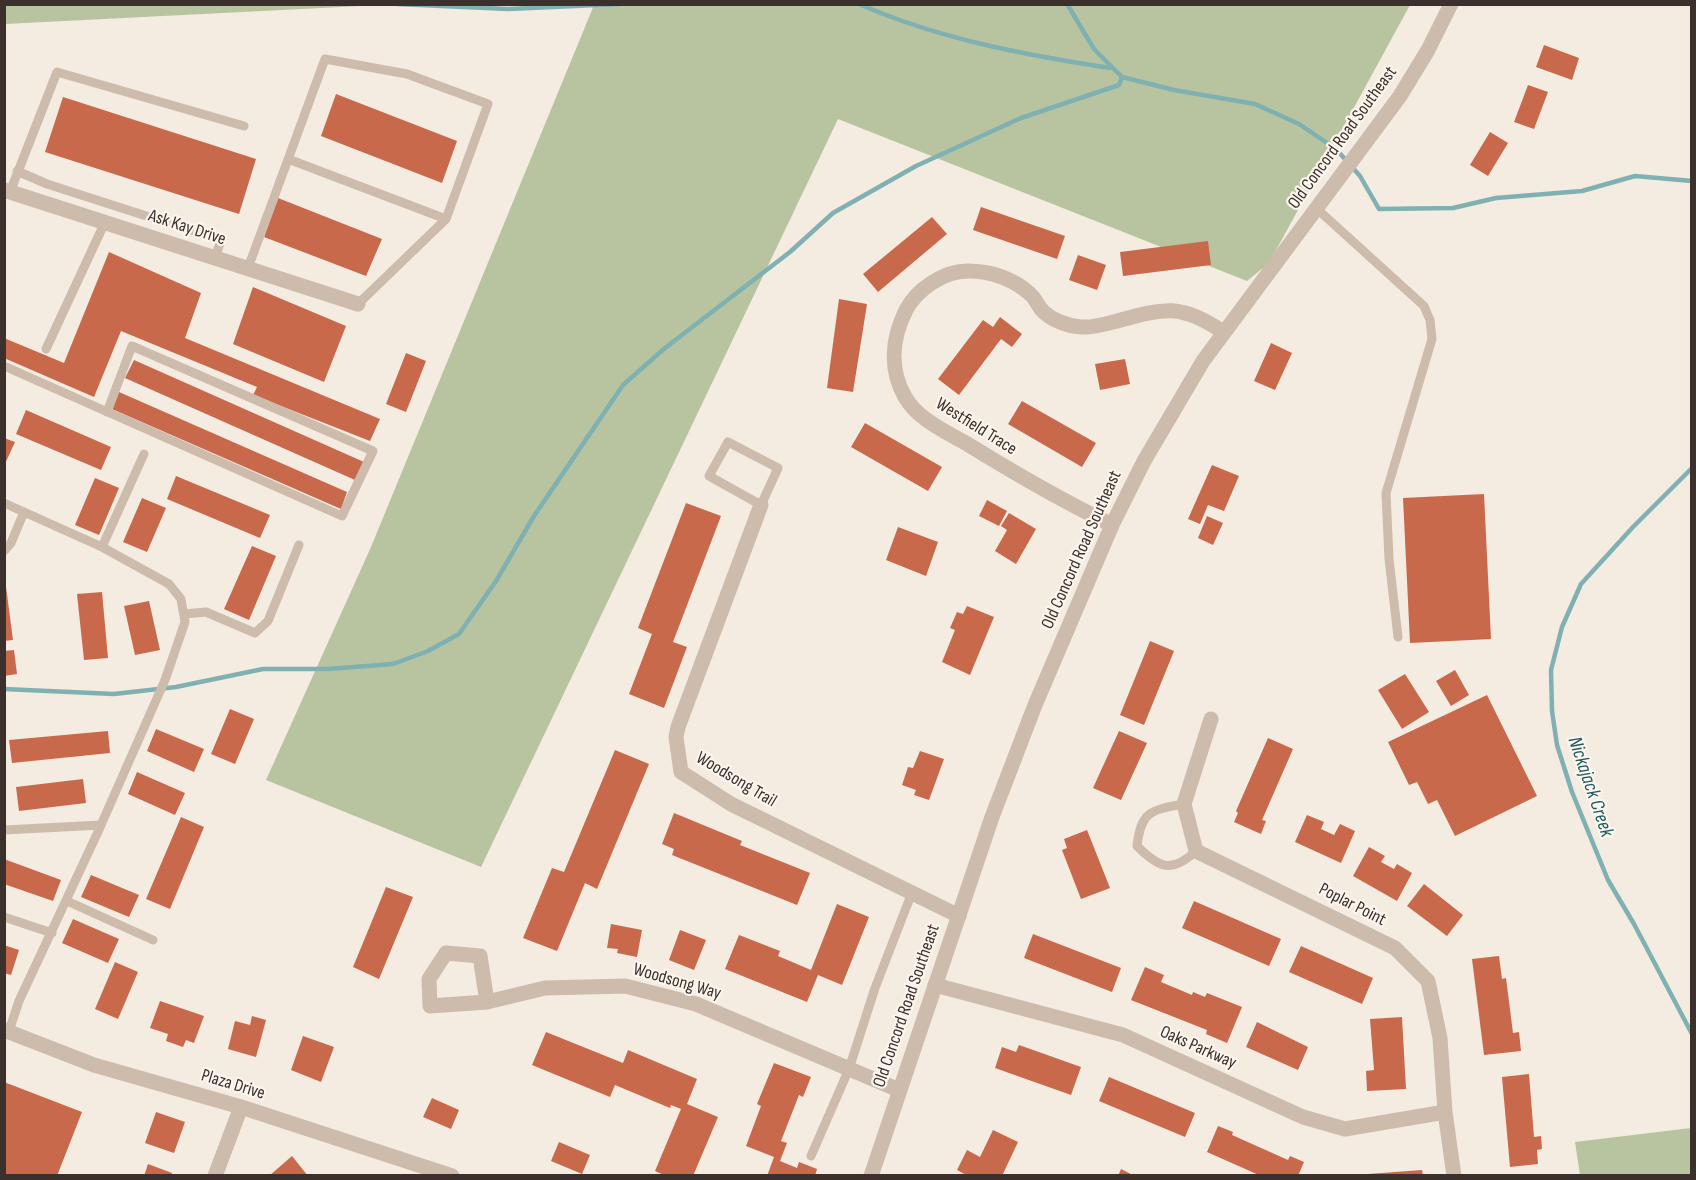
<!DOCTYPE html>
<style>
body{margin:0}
#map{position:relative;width:1696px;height:1180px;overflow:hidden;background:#f4ebe1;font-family:"Sofia Sans Condensed",sans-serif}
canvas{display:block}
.frame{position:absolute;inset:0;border:6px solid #3b302b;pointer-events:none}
</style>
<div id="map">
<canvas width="1696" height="1180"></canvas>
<div class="frame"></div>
</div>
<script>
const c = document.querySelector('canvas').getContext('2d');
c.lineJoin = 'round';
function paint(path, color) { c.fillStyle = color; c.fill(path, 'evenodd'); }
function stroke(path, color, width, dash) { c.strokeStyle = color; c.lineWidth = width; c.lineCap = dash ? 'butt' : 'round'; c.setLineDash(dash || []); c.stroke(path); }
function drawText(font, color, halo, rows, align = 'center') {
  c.font = font + ' "Sofia Sans Condensed",sans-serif'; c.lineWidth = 4.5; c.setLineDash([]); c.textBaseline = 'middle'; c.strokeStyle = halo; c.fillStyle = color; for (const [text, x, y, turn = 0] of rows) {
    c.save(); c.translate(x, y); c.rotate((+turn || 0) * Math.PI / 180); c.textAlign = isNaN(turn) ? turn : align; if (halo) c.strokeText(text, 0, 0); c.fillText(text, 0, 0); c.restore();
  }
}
paint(new Path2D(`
 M5,4H381V5L5,24Z
 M594,5H1410L1269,263L1247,281L838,119L481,867L266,780L371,547Z
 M1691,1128V1175H1580L1575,1142Z`), '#b8c4a0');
stroke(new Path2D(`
 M397,4L508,9L620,4
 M859,4C939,39 1025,55 1110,68
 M1067,4L1094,49L1122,77L1174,90L1255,104L1299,124L1336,149L1360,176L1379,209L1453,208L1496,198L1582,191L1635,176L1692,181
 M1692,468L1633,527L1581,584L1562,627L1551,670L1552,711L1557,745L1572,792L1608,880L1634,924L1692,1034
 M4,689L114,694L176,687L263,669H328L393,664L428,651L459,634L496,581L534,516L623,385L665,348L790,252L833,213L916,166L1021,118L1119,85L1122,77`), '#7fb0b2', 4.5);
paint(new Path2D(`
 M1544,45L1579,58L1572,80L1536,67Z
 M1528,85L1548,92L1534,129L1514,122Z
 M336,94L457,141L442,183L321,136Z
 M63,97L256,159L239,214L45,152Z
 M1490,132L1508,143L1488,176L1470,165Z
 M278,198L382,239L366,276L264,237Z
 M981,207L1065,236L1057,259L973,230Z
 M932,217L947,234L878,292L863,274Z
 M1208,241L1211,265L1123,276L1120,252Z
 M109,252L201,293L185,338L380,419L370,441L253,395L257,387L121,331L94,397L4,358V338L64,363Z
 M1078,255L1106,265L1097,290L1069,280Z
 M253,287L346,326L324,382L233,344Z
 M839,299L867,304L853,392L827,388Z
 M1000,317L1022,334L1012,347L1001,339L959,395L938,379L983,320L993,327Z
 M1271,343L1292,353L1275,390L1254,381Z
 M406,353L426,361L406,412L386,404Z
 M1125,359L1130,384L1100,390L1095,364Z
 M134,360L364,462L355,480L125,378Z
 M119,392L347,492L341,509L112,409Z
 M1022,401L1096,443L1082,467L1008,424Z
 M26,410L111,447L101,470L16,434Z
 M865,423L942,467L928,491L851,447Z
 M4,438L15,442L4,466Z
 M1212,465L1239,476L1224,511L1208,505L1200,524L1188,519Z
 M176,476L270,515L260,538L167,499Z
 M95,478L119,488L99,535L75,525Z
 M1484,494L1491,639L1410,643L1403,498Z
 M142,498L166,508L147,552L123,542Z
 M987,500L1007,511L999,526L979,516Z
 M686,503L721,516L673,642L687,647L664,708L629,694L652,634L638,628Z
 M1009,513L1036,529L1016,564L995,551L1007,530L1001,526Z
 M1207,516L1223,523L1213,545L1198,538Z
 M898,527L938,542L926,576L886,560Z
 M252,546L276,556L249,620L224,609Z
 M4,571L13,640L4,641Z
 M102,592L108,658L84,660L77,594Z
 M149,601L160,650L135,655L124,606Z
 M967,606L994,617L970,675L942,662L955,630L950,628L957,612L963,614Z
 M1150,641L1174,651L1144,725L1120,715Z
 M14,650L17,674L4,676V651Z
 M1455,670L1469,695L1451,706L1436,681Z
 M1405,674L1429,712L1402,729L1378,690Z
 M1487,695L1537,796L1455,836L1437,800L1428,804L1417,782L1409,785L1388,742Z
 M230,709L254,719L235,764L211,754Z
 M156,729L204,749L194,772L147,751Z
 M108,731L110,753L12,763L9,740Z
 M1119,731L1147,743L1121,800L1093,788Z
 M1268,738L1293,749L1262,820L1266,821L1261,834L1234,822L1238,813L1236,811Z
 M615,750L649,764L597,889L585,883L557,951L523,938L552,868L564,872Z
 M920,751L944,759L929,800L914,795L916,790L902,785L908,767L913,768Z
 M137,772L185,793L175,815L128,794Z
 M83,779L86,803L19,811L16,787Z
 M674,813L742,841L740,845L810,873L797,905L672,855L674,849L662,844Z
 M1307,815L1324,822L1321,829L1334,835L1340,824L1355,831L1341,863L1295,842Z
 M181,817L204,827L170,909L146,899Z
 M1087,830L1110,888L1081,899L1062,850L1067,848L1064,839Z
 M1369,847L1385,856L1381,862L1394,869L1397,864L1412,873L1397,901L1353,876Z
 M4,859L61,880L53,901L4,884Z
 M91,875L139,895L129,917L81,897Z
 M1424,884L1463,915L1447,936L1407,906Z
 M386,887L413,897L379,979L353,967Z
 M1194,901L1281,939L1269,966L1182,928Z
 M837,904L869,917L842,985L818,975L807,1002L725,969L739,935L780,951L778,956L811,970Z
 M73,919L119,939L108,963L62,943Z
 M611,924L642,930L637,957L617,953L618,949L607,948Z
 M680,930L706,940L694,970L669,960Z
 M1033,934L1121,968L1112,992L1024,958Z
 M4,945L19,950L11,975L4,973Z
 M1301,946L1373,978L1362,1004L1289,972Z
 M1499,956L1502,979L1506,978L1513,1033L1519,1032L1521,1051L1484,1055L1472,959Z
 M115,962L138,972L118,1019L95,1009Z
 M1145,967L1164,975L1161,982L1192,995L1193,992L1205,997L1207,993L1242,1007L1227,1043L1206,1034L1207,1030L1131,1000Z
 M160,1001L204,1016L194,1043L186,1040L183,1047L166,1041L168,1034L150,1028Z
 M252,1016L266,1020L256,1057L228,1049L235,1021L250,1025Z
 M1402,1017L1406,1089L1367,1091L1366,1071L1374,1070L1370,1019Z
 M1257,1022L1308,1047L1298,1070L1246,1047Z
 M546,1032L623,1063L628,1050L697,1079L687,1104L718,1117L693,1176H666L655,1171L681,1109L671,1105L670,1108L615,1085L610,1097L532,1065Z
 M303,1036L334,1047L321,1082L291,1070Z
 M1019,1045L1081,1067L1071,1095L995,1068L1002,1047L1016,1052Z
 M774,1063L811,1077L803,1097L799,1095L781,1141L787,1143L780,1161L797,1168L799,1162L817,1169L815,1176H767L774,1157L746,1146L761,1106L757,1104Z
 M1529,1074L1534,1137L1541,1136L1542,1149L1537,1150L1538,1164L1510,1167L1502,1077Z
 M1109,1077L1195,1113L1185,1137L1099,1101Z
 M4,1082L82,1112L57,1176H4Z
 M432,1098L459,1110L451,1129L423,1117Z
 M156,1112L185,1122L174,1153L145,1143Z
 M1218,1126L1233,1132L1232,1135L1288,1160L1290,1156L1304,1162L1298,1176H1261L1207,1152Z
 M993,1130L1018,1142L1002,1176H968L957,1170L967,1150L980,1157Z
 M559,1142L590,1155L582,1174L551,1161Z
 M292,1156L308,1176H269Z
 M148,1164L172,1173L171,1176H144Z
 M1121,1169L1135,1176H1118Z
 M1422,1170L1423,1176H1368V1174Z`), '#c8694b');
stroke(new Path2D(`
 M288,159L446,219
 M17,171L47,184L221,240L215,258
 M10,192L57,72L244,126
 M1316,208L1424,306L1430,320L1432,339L1386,493L1389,559L1398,637
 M248,268L325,59L407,74L488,104L446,219L358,304
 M46,349L105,222
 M4,366L342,516L373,451L132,346L107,412
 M728,442L778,468L761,505L709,476Z
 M4,503L102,547L169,584L181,599L185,622L165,680L97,834L19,1001L9,1031
 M102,547L144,454
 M4,551L11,543L24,512
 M185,614L206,612L255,633L268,621L299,545
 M1184,804C1151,810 1141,811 1137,846C1160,869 1172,873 1196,851
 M4,830L101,825
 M67,901L153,940
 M4,917L52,933
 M811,1156L849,1069L875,988L911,895`), '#cdbbac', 9);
stroke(new Path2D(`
 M4,190L358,304
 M761,505L678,727L676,737L681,772L731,804L959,916
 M1112,525C1063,501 1016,474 969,445C947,432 918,420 905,397C889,369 892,338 906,310C917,289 944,271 968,271C991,271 1014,279 1030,294C1035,298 1037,304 1041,309C1050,320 1068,326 1081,327C1092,328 1106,324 1117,321C1164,308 1181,303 1223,332
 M1211,719L1184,804L1196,851L1395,948L1428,981L1440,1038L1445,1112L1454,1176
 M935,985L1123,1035L1303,1117L1345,1129L1445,1112
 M487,1002L480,956L446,953L429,979L430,1006L487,1002L545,988L625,986L696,1004L899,1090
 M4,1030L94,1065L241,1107L452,1176
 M215,1176L241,1107`), '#cdbbac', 15);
stroke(new Path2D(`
 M871,1176L992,817L1035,705L1112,525L1144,461L1203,361L1400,96L1428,50L1451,4`), '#cdbbac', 15);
drawText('18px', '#3b302b', '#fbf5ee', [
 ["Old Concord Road Southeast",1343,138,-54],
 ["Ask Kay Drive",187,228,18],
 ["Westfield Trace",976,427,32],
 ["Old Concord Road Southeast",1082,550,-66],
 ["Woodsong Trail",736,780,31],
 ["Poplar Point",1352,905,27],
 ["Woodsong Way",677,982,16],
 ["Old Concord Road Southeast",907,1006,-71],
 ["Oaks Parkway",1198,1048,24],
 ["Plaza Drive",233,1085,17]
]);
drawText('italic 20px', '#1f5a5e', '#fbf5ee', [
 ["Nickajack Creek",1590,787,71]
]);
</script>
